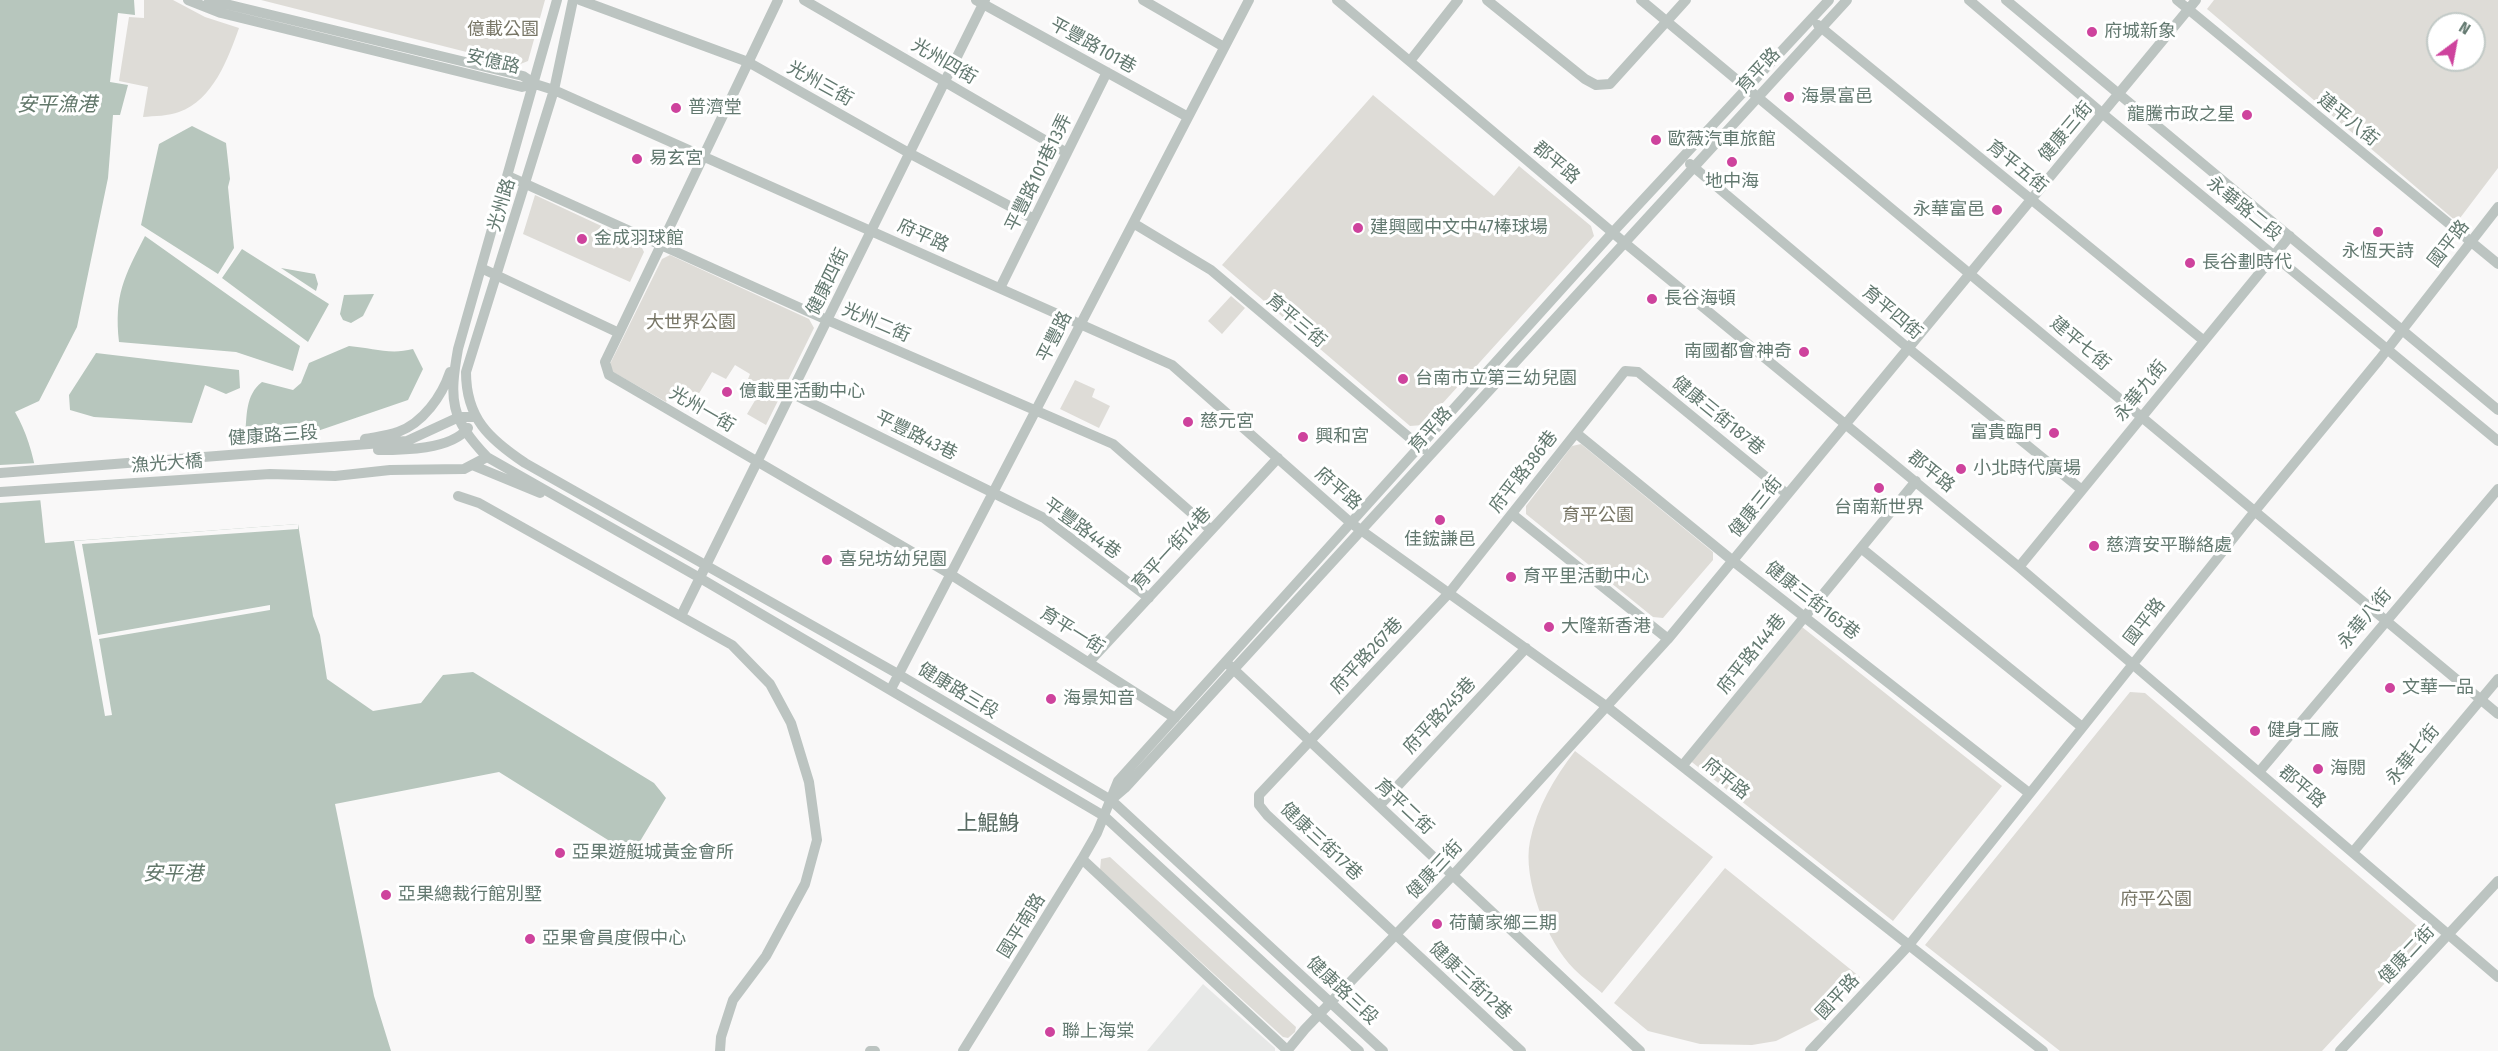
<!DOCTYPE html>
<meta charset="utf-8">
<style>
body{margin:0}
#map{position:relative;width:2498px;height:1051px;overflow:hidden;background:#f9f8f8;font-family:"Fira Sans Condensed",sans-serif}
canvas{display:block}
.north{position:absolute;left:2426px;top:12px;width:60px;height:60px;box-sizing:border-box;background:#fff;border:2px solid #c1c9c6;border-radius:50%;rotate:32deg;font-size:16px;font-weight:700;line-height:24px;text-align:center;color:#637970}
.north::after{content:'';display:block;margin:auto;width:21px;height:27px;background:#ce439d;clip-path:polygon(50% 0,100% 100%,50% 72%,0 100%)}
</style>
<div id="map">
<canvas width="2498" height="1051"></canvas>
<div class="north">N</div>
</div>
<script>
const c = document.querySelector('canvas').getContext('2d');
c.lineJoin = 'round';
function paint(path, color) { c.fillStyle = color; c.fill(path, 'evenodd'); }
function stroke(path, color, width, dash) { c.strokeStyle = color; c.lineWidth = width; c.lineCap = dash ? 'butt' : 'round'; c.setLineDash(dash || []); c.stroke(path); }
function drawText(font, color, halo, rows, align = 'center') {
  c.font = font + ' "Fira Sans Condensed","Noto Sans TC",sans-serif'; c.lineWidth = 6; c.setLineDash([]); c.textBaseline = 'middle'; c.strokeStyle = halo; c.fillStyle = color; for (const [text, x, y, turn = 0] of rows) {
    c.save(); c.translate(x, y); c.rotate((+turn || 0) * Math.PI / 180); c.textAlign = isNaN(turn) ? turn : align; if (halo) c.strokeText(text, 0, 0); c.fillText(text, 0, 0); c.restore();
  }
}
paint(new Path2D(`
 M1203,984L1275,1048V1051H1147Z`), '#e7e8e7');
paint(new Path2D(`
 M144,0H173L205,17L239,28C228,59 213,100 179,112C169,116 154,116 143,117L148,87L119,81L129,17L144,18Z
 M261,0H545L528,61L518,65Z
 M2214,0H2498V168L2457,222L2207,9ZM2438,24H2474V60H2438Z
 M1373,95L1494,196L1519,166L1591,226L1594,236L1423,425L1410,426L1222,265Z
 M535,195L640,244L644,252L630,282L523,234Z
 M670,255L809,319L814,328L766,425L747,414L757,397L747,390L752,382L748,379L750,374L735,365L726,379L712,372L698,395L678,383L666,402L613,372L610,364L662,259Z
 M1231,296L1245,308L1222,334L1208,321Z
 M1075,380L1095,389L1092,397L1110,406L1099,428L1060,409Z
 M1581,444L1713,552V560L1663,618L1653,617L1526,514V506L1572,446Z
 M1797,623L2002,786L1893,921L1688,759Z
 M2130,692L2145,693L2423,931L2424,941L2322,1051H2060L1925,945Z
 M1575,751L1713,857L1602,993C1593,985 1583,978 1574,969C1547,942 1522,879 1530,841C1537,807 1554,778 1575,751Z
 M1110,857L1296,1027L1295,1032L1288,1038L1283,1037L1100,870L1101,859Z
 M1725,868L1860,977L1824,1017L1776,1041L1752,1045L1700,1044L1648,1031L1614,1003Z`), '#dedcd7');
paint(new Path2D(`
 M0,0H134L135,15L118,13L110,82L128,85L120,115H113L108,178L77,327L39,401L15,412C38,452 40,498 45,543L298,524L313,616L320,635L327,679L373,711L421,703L443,675L473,672L654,783L666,798L636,848L616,845L499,772L335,804L374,996L391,1051H0Z
 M192,126L226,143L230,179L228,187L234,248L218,274L141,225L159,144Z
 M145,236L300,346L293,371L236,352L119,342C114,295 124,277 145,236Z
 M242,249L329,304L308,342L222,278Z
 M281,268L315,274L318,284L316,291Z
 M374,294L363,316L351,323L343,320L340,314L344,295Z
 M349,346C373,348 390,355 413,349L423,369L408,400L303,436L245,437C247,416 245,395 262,382L293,390L301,383L309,363Z
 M96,353L239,370L240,388L226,394L205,385L192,423L94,417L70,410L69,395Z`), '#b7c6bd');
paint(new Path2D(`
 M38,463L44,500L0,503V465Z
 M298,524V529L82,544L98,635L270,605V610L99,639L112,715L105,716L74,541Z`), '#f9f8f8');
stroke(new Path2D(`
 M188,0L221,13L522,87L535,84
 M209,0L523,76L535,84L554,90L1172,365L1351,523L1606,706L2043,1051
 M557,0L458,349C449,400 450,418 487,457L700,578L1104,816L1359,1051
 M573,0L554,90L466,372C466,418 489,439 525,463L898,674L1111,800L1383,1051
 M580,0L748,62L909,153L1034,219
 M804,0L1067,153
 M976,0L1188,117
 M1143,0L1224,47
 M1337,0L1625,243L2019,567L2498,977
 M1487,0L1585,79L1596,85L1610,84L1686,0
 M1641,0L2498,714
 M1969,0L2103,114L2498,441
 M2006,0L2498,410
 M2177,0L2498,264
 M1818,25L2203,340
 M1410,61L1458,0
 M1690,164L1908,348L2082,490
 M508,176L827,320L1113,444L1211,530
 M1133,223L1211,270L1423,449
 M481,268L619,333L605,362L609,375L950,574L1175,718
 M1000,288L1107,72
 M619,333L778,0
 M791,393L1044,518L1149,598
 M1576,433L1733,561L2029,793
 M365,439C375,437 388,436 398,432C423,423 442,396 450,372
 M378,450C403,450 451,450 468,428
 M472,465L540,493
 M0,473L407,441L459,417H476
 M0,492L270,474L335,476L390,470L464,469L487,457
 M458,496L479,503L732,645L770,684L791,723L809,782L817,840L805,884L766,956L733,1000L721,1037L720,1051
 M1512,514L1668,639
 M1861,548L2082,727
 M2019,567L2290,236
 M681,616L985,0
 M1089,662L1278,458
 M1229,665L1640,1051
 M891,689L1249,0
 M1683,765L1916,481
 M2259,772L2498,489
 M1111,800L1125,788L1847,0
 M1379,806L1526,648
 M2353,852L2498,679
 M1082,859L1288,1051
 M870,1051H875
 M963,1051L1082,859L1097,833L1118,781L1613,232L1829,0
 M1287,1051L1305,1029L1453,875L1668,639L2196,0
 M1521,1051L1267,815L1259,805V795L1449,593L1625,371L1638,372L1787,494
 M1810,1051L1909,945L2255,511L2379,360L2498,207
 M2340,1051L2498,881`), '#bcc4c1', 10);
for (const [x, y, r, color] of [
 [2092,32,6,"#ce439d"],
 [1789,97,6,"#ce439d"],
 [676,108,6,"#ce439d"],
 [2247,115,6,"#ce439d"],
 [1656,140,6,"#ce439d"],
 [637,159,6,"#ce439d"],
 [1732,162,6,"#ce439d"],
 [1997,210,6,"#ce439d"],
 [1358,228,6,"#ce439d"],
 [2378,232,6,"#ce439d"],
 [582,239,6,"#ce439d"],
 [2190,263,6,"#ce439d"],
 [1652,299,6,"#ce439d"],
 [1804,352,6,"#ce439d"],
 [1403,379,6,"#ce439d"],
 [727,392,6,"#ce439d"],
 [1188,422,6,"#ce439d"],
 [2054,433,6,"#ce439d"],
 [1303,437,6,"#ce439d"],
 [1961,469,6,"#ce439d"],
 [1879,488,6,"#ce439d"],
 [1440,520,6,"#ce439d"],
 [2094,546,6,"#ce439d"],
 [827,560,6,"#ce439d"],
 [1511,577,6,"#ce439d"],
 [1549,627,6,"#ce439d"],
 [2390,688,6,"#ce439d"],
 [1051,699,6,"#ce439d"],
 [2255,731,6,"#ce439d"],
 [2318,769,6,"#ce439d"],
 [560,853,6,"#ce439d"],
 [386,895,6,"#ce439d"],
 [1437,924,6,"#ce439d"],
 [530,939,6,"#ce439d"],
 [1050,1032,6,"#ce439d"]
]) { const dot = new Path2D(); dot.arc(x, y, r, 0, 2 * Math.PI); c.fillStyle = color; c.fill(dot); stroke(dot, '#fff', 2); }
drawText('18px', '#787666', '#fff', [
 ["億載公園",503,30],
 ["大世界公園",691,323],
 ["育平公園",1598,516],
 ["府平公園",2156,900]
]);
drawText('18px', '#637970', '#fff', [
 ["府城新象",2104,32],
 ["海景富邑",1801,97],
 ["普濟堂",688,108],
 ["龍騰市政之星",2235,115,"right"],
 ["歐薇汽車旅館",1668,140],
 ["易玄宮",649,159],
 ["地中海",1732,182,"center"],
 ["永華富邑",1985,210,"right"],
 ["建興國中文中47棒球場",1370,228],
 ["金成羽球館",594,239],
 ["永恆天詩",2378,252,"center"],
 ["長谷劃時代",2202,263],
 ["長谷海頓",1664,299],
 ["南國都會神奇",1792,352,"right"],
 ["台南市立第三幼兒園",1415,379],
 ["億載里活動中心",739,392],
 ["慈元宮",1200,422],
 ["富貴臨門",2042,433,"right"],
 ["興和宮",1315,437],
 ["小北時代廣場",1973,469],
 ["台南新世界",1879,508,"center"],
 ["佳鋐謙邑",1440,540,"center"],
 ["慈濟安平聯絡處",2106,546],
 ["喜兒坊幼兒園",839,560],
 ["育平里活動中心",1523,577],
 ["大隆新香港",1561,627],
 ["文華一品",2402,688],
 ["海景知音",1063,699],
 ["健身工廠",2267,731],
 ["海閱",2330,769],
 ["亞果遊艇城黃金會所",572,853],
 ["亞果總裁行館別墅",398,895],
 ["荷蘭家鄉三期",1449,924],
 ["亞果會員度假中心",542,939],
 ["聯上海棠",1062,1032]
], 'left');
drawText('18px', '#637970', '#fff', [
 ["平豐路101巷",1093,46,29],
 ["安億路",493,62,13],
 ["光州四街",944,62,30],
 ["育平路",1759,71,-47],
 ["光州三街",820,84,29],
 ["建平八街",2348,120,39],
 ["健康三街",2066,132,-50],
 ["郡平路",1556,163,40],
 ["育平五街",2017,167,39],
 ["平豐路101巷13弄",1039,173,-64],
 ["光州路",502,205,-73],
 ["永華路二段",2244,209,39],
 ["府平路",923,236,24],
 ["國平路",2449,244,-52],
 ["健康四街",828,282,-64],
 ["育平四街",1892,313,40],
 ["育平三街",1296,321,40],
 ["光州二街",876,323,23],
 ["平豐路",1055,337,-63],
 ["建平七街",2080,344,40],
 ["永華九街",2141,391,-51],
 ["光州一街",702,410,30],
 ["健康三街187巷",1718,416,39],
 ["育平路",1431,430,-48],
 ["健康路三段",273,436,-4],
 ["平豐路43巷",916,436,26],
 ["漁光大橋",167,464,-4],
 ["府平路386巷",1524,472,-52],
 ["郡平路",1931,472,39],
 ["府平路",1338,489,41],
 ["健康三街",1756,507,-51],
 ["平豐路44巷",1082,529,36],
 ["育平一街14巷",1172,549,-47],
 ["健康三街165巷",1812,601,38],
 ["永華八街",2365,619,-50],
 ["國平路",2145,622,-52],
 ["育平一街",1072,631,32],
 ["府平路144巷",1752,654,-51],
 ["府平路267巷",1367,656,-47],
 ["健康路三段",958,691,31],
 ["府平路245巷",1440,716,-47],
 ["永華七街",2413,755,-50],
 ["府平路",1726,779,39],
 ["郡平路",2302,787,40],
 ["育平二街",1404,807,43],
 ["健康三街17巷",1321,842,43],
 ["健康三街",1435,870,-47],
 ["國平南路",1022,926,-58],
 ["健康二街",2407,955,-47],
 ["健康三街12巷",1470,981,43],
 ["健康路三段",1342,991,43],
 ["國平路",1838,997,-47]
]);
drawText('italic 20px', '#63786b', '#fff', [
 ["安平漁港",57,105],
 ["安平港",173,874]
]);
drawText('21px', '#596b63', '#fff', [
 ["上鯤鯓",988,824]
]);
</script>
